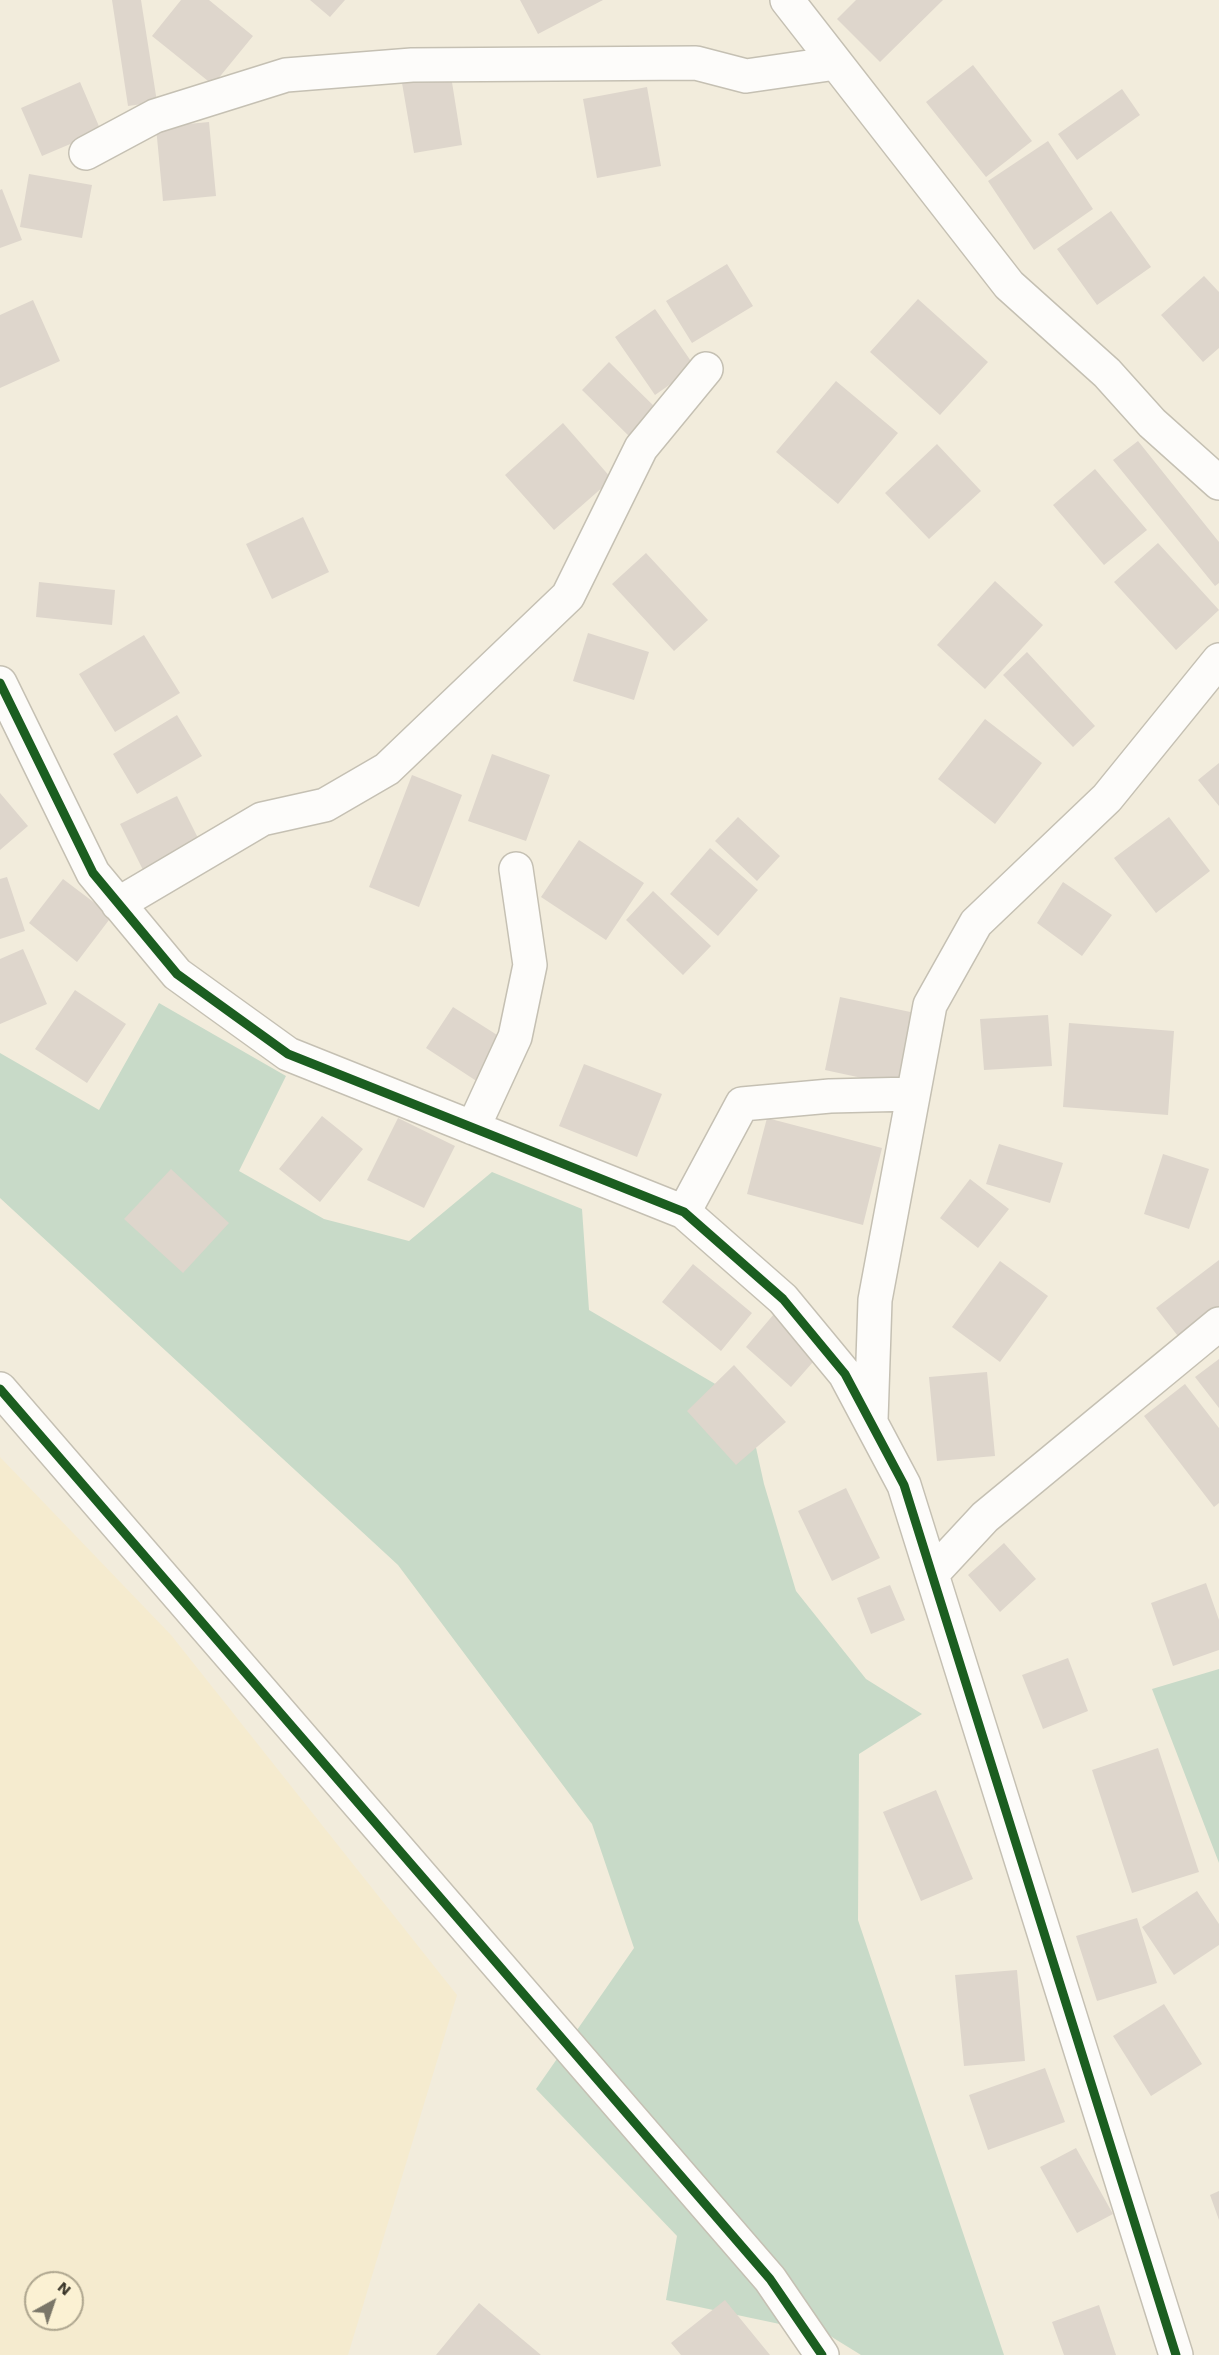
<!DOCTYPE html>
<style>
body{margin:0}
#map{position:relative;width:1219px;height:2355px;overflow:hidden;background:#f2ecdc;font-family:"Work Sans",sans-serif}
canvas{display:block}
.north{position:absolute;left:24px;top:2271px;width:60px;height:60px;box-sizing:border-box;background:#fbf1d3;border:2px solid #aea68f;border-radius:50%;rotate:40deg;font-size:16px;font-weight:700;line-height:24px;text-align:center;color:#3a362a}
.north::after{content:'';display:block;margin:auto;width:21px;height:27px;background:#7a7668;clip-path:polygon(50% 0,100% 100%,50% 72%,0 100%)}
</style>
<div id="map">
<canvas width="1219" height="2355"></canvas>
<div class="north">N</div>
</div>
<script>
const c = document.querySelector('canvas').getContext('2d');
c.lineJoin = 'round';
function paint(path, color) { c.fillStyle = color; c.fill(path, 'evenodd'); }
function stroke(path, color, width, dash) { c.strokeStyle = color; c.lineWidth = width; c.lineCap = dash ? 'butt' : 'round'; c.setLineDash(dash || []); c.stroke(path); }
paint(new Path2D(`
 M0,1457L171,1635L457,1995L348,2355H0ZM36,2283H72V2319H36Z`), '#f5ebcf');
paint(new Path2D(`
 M159,1003L286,1076L239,1171L324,1219L409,1241L492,1172L582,1209L589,1310L746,1402L764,1484L796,1591L866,1679L922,1714L859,1754L858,1920L1004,2355H861L827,2334L666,2300L677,2236L536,2089L634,1948L592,1824L398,1565L0,1198V1053L99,1110Z
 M1219,1669V1863L1152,1689Z`), '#c8dac8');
paint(new Path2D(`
 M112,0H141L157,102L128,106Z
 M181,0H209L253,36L213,85L152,36Z
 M310,0H345L330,17Z
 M520,0H603L538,34Z
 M856,0H943L880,62L837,19Z
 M973,65L1032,141L986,177L926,102Z
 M451,76L462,145L414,153L402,83Z
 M80,82L101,131L42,156L21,108Z
 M647,87L661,166L597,178L583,99Z
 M1122,89L1140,115L1077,160L1058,134Z
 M209,122L216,196L163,201L156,127Z
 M1048,141L1093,209L1034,250L988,181Z
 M29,174L92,185L82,238L20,227Z
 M2,189L22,240L0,248V190Z
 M1111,211L1151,267L1097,305L1057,249Z
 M727,264L753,306L692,343L666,301Z
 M1204,276L1219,292V348L1203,362L1161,315Z
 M918,299L988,362L940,415L870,352Z
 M33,300L60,361L0,388V315Z
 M655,309L695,367L655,395L615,337Z
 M609,362L659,411L632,439L582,390Z
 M836,381L898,433L838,504L776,452Z
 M563,423L612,479L554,530L505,475Z
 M1138,441L1219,542V583L1215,586L1113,460Z
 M937,444L981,491L929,539L885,493Z
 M1095,469L1147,530L1104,565L1053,505Z
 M303,517L329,572L272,599L246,544Z
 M1158,543L1219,610L1176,650L1114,582Z
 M646,553L708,620L674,651L612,584Z
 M995,581L1043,625L985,689L937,645Z
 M39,582L115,590L112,625L36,617Z
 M588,633L649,652L634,700L573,681Z
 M144,635L180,693L115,732L79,674Z
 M1027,652L1095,726L1073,747L1003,675Z
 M177,715L202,756L137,794L113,754Z
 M985,719L1042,763L995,824L938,779Z
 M492,754L550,775L526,841L468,821Z
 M1219,763V806L1198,780Z
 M412,775L462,795L419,907L369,887Z
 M0,793L28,826L0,850Z
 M177,796L203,848L146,876L120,824Z
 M738,817L780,856L757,881L715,841Z
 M1169,817L1210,871L1156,913L1114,858Z
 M579,840L644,883L606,940L541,897Z
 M710,848L758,890L718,936L670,894Z
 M7,877L25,931L0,939V879Z
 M63,879L112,916L77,962L29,923Z
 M1063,882L1112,915L1082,956L1037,923Z
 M653,891L711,946L683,975L626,920Z
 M23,949L47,1004L0,1024V959Z
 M75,990L126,1024L87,1083L35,1049Z
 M840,997L915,1013L899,1086L825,1070Z
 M453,1007L505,1040L478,1082L426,1048Z
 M1048,1015L1052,1066L984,1070L980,1019Z
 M1069,1023L1174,1031L1168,1115L1063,1107Z
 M584,1064L662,1094L637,1157L559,1126Z
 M322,1116L363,1149L320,1202L279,1169Z
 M398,1118L455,1146L424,1208L367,1180Z
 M767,1118L882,1148L863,1225L747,1194Z
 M999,1144L1063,1163L1050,1203L986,1184Z
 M1163,1154L1209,1169L1189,1229L1144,1214Z
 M171,1169L229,1223L183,1273L124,1219Z
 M970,1179L1009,1209L978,1248L940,1218Z
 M1219,1260V1312L1181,1340L1156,1308Z
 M1000,1261L1048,1296L1000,1362L952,1327Z
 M693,1264L752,1313L721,1351L662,1302Z
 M774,1314L820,1354L791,1387L746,1347Z
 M1219,1359V1408L1195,1377Z
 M734,1365L786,1422L736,1465L687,1411Z
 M987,1372L995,1456L937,1461L929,1377Z
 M1185,1384L1219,1428V1503L1214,1507L1144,1416Z
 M846,1488L880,1558L832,1581L798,1511Z
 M1004,1543L1036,1579L1000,1612L968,1575Z
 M1206,1583L1219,1620V1650L1173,1666L1151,1603Z
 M890,1585L905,1620L871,1634L857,1598Z
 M1068,1658L1088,1711L1043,1729L1022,1675Z
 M1158,1748L1199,1872L1132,1893L1092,1770Z
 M936,1790L973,1879L921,1901L883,1812Z
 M1197,1891L1219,1924V1945L1174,1975L1142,1927Z
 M1137,1918L1157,1983L1097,2001L1076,1936Z
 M1017,1970L1025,2061L964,2066L955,1975Z
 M1164,2004L1202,2064L1151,2096L1113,2036Z
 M1045,2068L1065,2122L988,2150L969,2095Z
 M1076,2148L1113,2214L1077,2233L1040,2167Z
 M1219,2191V2220L1210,2195Z
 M725,2300L770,2355H681L671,2343Z
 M479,2303L541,2355H436Z
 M1099,2305L1116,2355H1064L1052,2322Z`), '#ded6cc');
const minor = new Path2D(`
 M787,0L1009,285L1107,373L1152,423L1219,483
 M86,153L155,116L286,75L412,65L696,63L746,76L836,63
 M0,683L93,873L177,974L288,1054L684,1212L783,1299L845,1374L904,1485L1176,2355
 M118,904L262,819L325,805L387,769L568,596L641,448L706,369
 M473,1128L515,1037L530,965L516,869
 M684,1212L742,1104L830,1096L913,1094
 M0,1389L770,2279L822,2355
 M871,1420L875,1300L930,1005L976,923L1107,798L1219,660
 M932,1574L985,1517L1219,1324`);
stroke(minor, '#c5c0b3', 36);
stroke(minor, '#fdfcfa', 33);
stroke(new Path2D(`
 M0,683L93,873L177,974L288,1054L684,1212L783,1299L845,1374L904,1485L1176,2355
 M0,1389L770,2279L822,2355`), '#1b5e20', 9);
</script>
